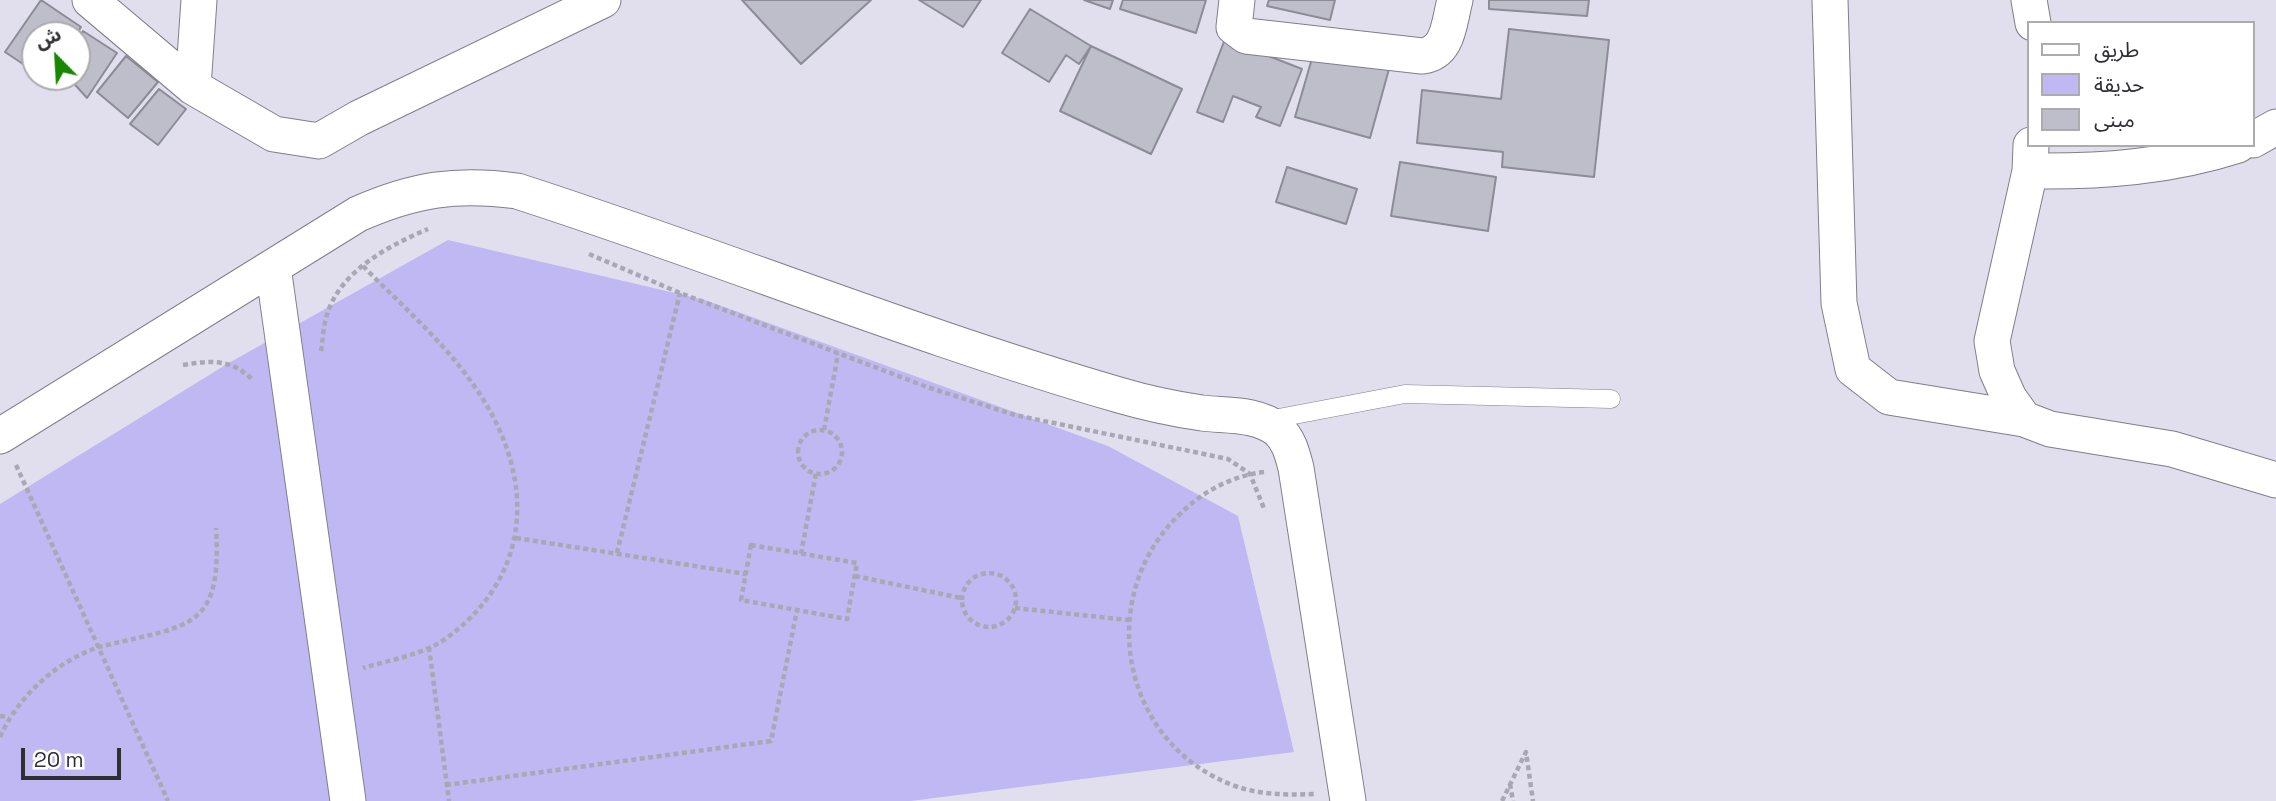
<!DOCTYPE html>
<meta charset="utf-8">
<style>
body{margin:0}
#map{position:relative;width:2276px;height:801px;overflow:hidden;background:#e1dfed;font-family:"Space Grotesk","Noto Sans Arabic",sans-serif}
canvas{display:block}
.legend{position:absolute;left:2027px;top:21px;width:228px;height:126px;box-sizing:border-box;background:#fff;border:2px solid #acabad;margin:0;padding:9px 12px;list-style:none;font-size:21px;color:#2f2e33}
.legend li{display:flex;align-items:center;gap:14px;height:35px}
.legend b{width:35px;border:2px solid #acabad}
.north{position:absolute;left:21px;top:21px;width:70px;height:70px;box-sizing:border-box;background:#fff;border:2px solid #acabad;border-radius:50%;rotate:336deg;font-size:19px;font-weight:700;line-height:28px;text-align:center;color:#2f2e33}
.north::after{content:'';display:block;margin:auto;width:24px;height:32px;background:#1a8700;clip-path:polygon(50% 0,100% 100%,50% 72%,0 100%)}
.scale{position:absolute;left:21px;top:748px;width:100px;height:32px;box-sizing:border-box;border:4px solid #2f2e33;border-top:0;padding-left:9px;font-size:21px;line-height:24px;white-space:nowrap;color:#2f2e33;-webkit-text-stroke:5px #fff;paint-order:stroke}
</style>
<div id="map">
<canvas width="2276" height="801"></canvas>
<ul class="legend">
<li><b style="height:9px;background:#fff"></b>طريق</li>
<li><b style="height:19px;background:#c0b8f3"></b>حديقة</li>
<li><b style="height:19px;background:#bebdca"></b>مبنى</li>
</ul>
<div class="north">ش</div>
<div class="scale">20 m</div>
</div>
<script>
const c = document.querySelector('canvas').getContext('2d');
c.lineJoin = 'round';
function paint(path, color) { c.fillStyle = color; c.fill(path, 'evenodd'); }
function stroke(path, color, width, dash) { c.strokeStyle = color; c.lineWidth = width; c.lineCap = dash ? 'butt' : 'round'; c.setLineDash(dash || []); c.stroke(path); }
paint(new Path2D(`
 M448,240L705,300L1108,446L1238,516L1294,752L911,801H0V504L227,364Z`), '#c0b8f3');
const building = new Path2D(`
 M41,0L81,27L76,35H35V72L5,52Z
 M742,0H871L801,64Z
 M919,0H981L963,27Z
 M1084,0H1113L1110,9Z
 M1123,0H1206L1196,33L1120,9Z
 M1269,0H1335L1330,20L1267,6Z
 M1489,0H1589L1587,16L1489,9Z
 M1030,9L1091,46L1079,64L1066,55L1049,82L1002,53Z
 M1509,29L1609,40L1594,177L1502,167L1503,152L1417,143L1422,90L1501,99Z
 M83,31L117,53L87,98L68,77H77V39Z
 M1225,39L1302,69L1280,126L1256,117L1261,107L1233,96L1223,122L1197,112Z
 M1091,46L1182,89L1151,154L1060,111Z
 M1315,48L1389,69L1370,138L1295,117Z
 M126,56L158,82L128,118L97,92Z
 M159,89L186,109L158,145L130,124Z
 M1400,162L1496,177L1488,231L1391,216Z
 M1287,167L1357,189L1346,224L1276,202Z`);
paint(building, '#bebdca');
stroke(building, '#8d8b98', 2);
const lane = new Path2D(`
 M1268,420L1405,394L1611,399`);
const street = new Path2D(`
 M90,0L193,87L274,134L319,141L359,118L603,0
 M1237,0L1234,27L1246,36L1422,56C1449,53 1449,22 1455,0
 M1830,0L1839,303L1853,369L1889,397L2024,419
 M2029,0L2033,23
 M193,87L199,0
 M2253,140L2276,127
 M2031,145L2030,171L1992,341L1997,371L2009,398L2024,419L2050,429L2172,449L2276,480
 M2030,171C2102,172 2169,167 2238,145
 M273,267L348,801
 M0,436L358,214C415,189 456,183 517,191C719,256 915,336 1119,395C1146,403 1174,409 1202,413C1227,416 1257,413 1278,430C1289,440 1292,453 1296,468L1348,801`);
stroke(lane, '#807e8a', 19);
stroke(street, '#807e8a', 37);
stroke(new Path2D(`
 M589,254L680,293L927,387L1015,415L1228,459L1250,474L1265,511
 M363,266C400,304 442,340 472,383C534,468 538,570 448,637C426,654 390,660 363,668
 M321,351C323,340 323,328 326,318C338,272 388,246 428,229
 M183,365C212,360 232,359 254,381
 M824,430L838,354
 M798 452a22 22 0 1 1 44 0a22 22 0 1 1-44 0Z
 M16,465L168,801
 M1264,472C1232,476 1203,491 1180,514C1094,596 1120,744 1235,786C1261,795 1287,795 1314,794
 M516,538L746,574
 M751,545L857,563L847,619L741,600Z
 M617,553L680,293
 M801,554L816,473
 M962 600a27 27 0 1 1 54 0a27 27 0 1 1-54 0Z
 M855,576L961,598
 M1015,608L1128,620
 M429,647L449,801
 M0,716L9,717
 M0,737C18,696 61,656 107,645C191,625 222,629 216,528
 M1510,784L1513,801
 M446,785L771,741L797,610
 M1502,801L1526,752L1533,801`), '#a9a7b3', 4.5, [5, 3.5]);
stroke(lane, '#fff', 18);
stroke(street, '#fff', 35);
</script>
